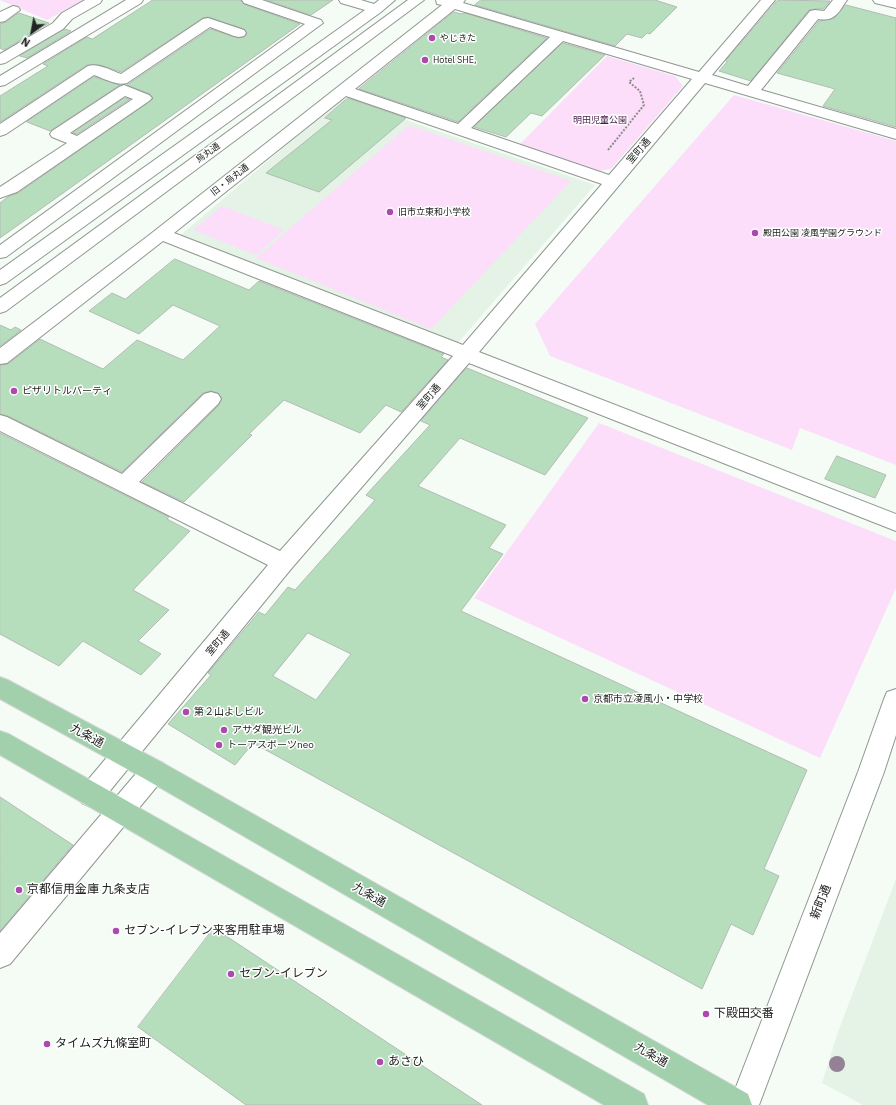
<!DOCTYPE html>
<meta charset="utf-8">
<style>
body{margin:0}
#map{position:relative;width:896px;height:1105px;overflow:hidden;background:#f4fcf5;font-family:"IBM Plex Sans",sans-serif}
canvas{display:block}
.north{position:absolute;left:12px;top:12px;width:40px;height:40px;-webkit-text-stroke:3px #fff;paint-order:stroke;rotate:212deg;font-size:11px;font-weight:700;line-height:16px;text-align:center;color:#212421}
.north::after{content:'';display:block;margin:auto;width:14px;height:18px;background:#212421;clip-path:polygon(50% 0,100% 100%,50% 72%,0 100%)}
</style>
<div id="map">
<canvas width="896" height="1105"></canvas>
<div class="north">N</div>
</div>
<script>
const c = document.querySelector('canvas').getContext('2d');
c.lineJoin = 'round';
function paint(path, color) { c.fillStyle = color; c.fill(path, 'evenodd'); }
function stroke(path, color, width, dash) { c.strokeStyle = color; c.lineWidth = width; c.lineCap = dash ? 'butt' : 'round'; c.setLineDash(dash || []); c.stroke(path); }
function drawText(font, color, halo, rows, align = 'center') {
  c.font = font + ' "IBM Plex Sans","Noto Sans JP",sans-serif'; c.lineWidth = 3; c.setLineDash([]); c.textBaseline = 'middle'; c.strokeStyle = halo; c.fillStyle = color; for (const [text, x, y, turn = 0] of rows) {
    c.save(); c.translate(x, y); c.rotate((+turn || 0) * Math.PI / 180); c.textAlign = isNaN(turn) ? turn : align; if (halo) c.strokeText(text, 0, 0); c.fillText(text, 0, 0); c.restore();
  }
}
paint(new Path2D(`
 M342,98L595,185L456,345L176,239Z
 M896,879V1105H863L822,1083L838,1032Z`), '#e4f3e6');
paint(new Path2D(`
 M0,0H83L47,20Z
 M607,56L675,76L683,86L611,169L600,171L520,144Z
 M734,95L896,141V465L800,428L792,450L550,356L535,324Z
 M409,125L571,181L431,329L256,258Z
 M222,206L284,230L256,255L193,230Z
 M599,423L896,541V588L820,758L474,598Z`), '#fcdefb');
const building = new Path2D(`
 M153,0H241L244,4L300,24L0,238V203L9,196L18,193L153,99L150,94L127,85L210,29L239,38L244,37L247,34L244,29L208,17L203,18L121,72L100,65H87L0,122V96L48,66L43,64L87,37L92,39Z
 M267,0H333L311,15Z
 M481,0H655L677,7L650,34L647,33L642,38L627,34L615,46L475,5Z
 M778,0L830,1L823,9H815L809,10L751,81L719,71L727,62L726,61Z
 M846,5L896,18V127L823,106L835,89L777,73L819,21L833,19Z
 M454,12L461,14L465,13L547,38L458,122L359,89Z
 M19,13L49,23L4,50L0,48V24L6,22Z
 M65,29L71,31L27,58L20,56Z
 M563,43L605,55L542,116L531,113L506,137L474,127Z
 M94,77L120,85L50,131L27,122Z
 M125,98L130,99L77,134L73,133Z
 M348,98L406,118L319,192L266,173L332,120L325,118Z
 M175,259L249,290L259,281L444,354L441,357L448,360L401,412L386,405L360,433L284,400L249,434L252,435L184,502L142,482L219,405L222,398L218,393L211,391L203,393L122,472L8,416L0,414V365L8,364L40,339L103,369L137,340L183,360L220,326L173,305L139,334L89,311L112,293L125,299Z
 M0,325L11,330L15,327L21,330L0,346Z
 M467,368L588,418L545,475L460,438L418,486L506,525L489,548L503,554L461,611L807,770L764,869L779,876L753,935L731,924L702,989L253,743L235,765L168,724L211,675L208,673L259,612L265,615L288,587L295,590L375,500L366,495L430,425L421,421ZM308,633L351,654L316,700L273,676Z
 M0,433L169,517L167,519L190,531L133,590L169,610L138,641L161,654L141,675L83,641L59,666L0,634Z
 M837,456L886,475L875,498L825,479Z
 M0,797L73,845L0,931Z
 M214,928L482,1105H246L138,1027Z`);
paint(building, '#b6ddbc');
stroke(building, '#b4bbb5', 1);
const minor = new Path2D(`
 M85,0H102L100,3L72,19L63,29L5,63L0,64V54L53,23L62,13Z
 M126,0H143L141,3L5,85L0,86V76Z
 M242,0H262L321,20L323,23L6,257L0,258V245L305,24L244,3Z
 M339,0H361L374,4L379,0H395L381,12L6,283L0,285V270L365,10L341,3Z
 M408,0H424L6,311L0,313V298Z
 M436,0H465L463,3L699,72L761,0H775L712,75L748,86L810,11L815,10L824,11L833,0H847C838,13 835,22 818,19L761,90L896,129V139L705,83L479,352L896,514V531L469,363L291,569L100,803L91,807L82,803L78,795L82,787L268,565L0,431V415L7,417L122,474L204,394L211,392L218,394L221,399L218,404L139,482L280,551L453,356L163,241L7,363L0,364V348L148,236L442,5L437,4ZM455,9L550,37L458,124L355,89ZM563,41L692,79L609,175L471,128ZM346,96L602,184L463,345L174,233Z
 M873,0H896V8L875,3Z
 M13,6L18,7L20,10L5,21L0,22V12Z
 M208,18L244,30L246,33L244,36L239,37L234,36L210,27L127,83C117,86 105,79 94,75L6,134L0,136V124L88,66C98,63 110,70 121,74L203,19Z
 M124,85L149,95L152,98L149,101L17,192L0,198V187L67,143L52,137L50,134L52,131L119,87ZM125,96L133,99L77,136L70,133Z
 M896,689V735L884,772L759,1105H729L858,772L884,699L887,692Z
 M154,760L163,763L167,771L163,779L10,964L0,968V933L145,763Z`);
const major = new Path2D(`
 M0,677L8,680L163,763L748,1094L752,1105H708L145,779L0,699Z
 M0,731L9,734L644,1094L648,1105H604L0,755Z`);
stroke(minor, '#909791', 2);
stroke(major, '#d7d8d7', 2);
stroke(new Path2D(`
 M608,150L644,105L640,91L629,82L634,78`), '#898e89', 2, [2, 1.5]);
paint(minor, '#fff');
paint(major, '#a2d0ac');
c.fillStyle = '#958196';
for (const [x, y] of [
 [837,1064]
]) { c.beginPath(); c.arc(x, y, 8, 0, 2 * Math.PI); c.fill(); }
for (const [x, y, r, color] of [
 [432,38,4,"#ad49ae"],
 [425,60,4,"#ad49ae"],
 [390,212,4,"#ad49ae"],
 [755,233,4,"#ad49ae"],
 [14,391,4,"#ad49ae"],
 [585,699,4,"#ad49ae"],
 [186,712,4,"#ad49ae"],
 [224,730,4,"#ad49ae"],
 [219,745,4,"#ad49ae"],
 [19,890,4,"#ad49ae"],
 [116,931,4,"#ad49ae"],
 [231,974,4,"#ad49ae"],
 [706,1014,4,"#ad49ae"],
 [47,1044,4,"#ad49ae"],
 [380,1062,4,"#ad49ae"]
]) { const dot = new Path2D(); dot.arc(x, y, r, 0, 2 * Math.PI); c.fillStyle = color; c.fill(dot); stroke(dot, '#fff', 1.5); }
drawText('9px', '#212421', '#fff', [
 ["やじきた",440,38],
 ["Hotel SHE,",433,60],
 ["旧市立東和小学校",398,212],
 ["殿田公園 凌風学園グラウンド",763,233]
], 'left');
drawText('9px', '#471c48', '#fff', [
 ["明田児童公園",600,120]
]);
drawText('9px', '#212421', '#fff', [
 ["烏丸通",208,153,-36],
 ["旧・烏丸通",230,180,-38]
]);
drawText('10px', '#212421', '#fff', [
 ["室町通",639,151,-49],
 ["室町通",429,397,-49],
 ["室町通",218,643,-50]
]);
drawText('10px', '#212421', '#fff', [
 ["ピザリトルパーティ",22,391],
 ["京都市立凌風小・中学校",593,699],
 ["第２山よしビル",194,712],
 ["アサダ観光ビル",232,730],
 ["トーアスポーツneo",227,745]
], 'left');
drawText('12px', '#212421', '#fff', [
 ["九条通",87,736,29],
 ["九条通",369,895,30],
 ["新町通",821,902,-69],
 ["九条通",651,1055,30]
]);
drawText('12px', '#212421', '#fff', [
 ["京都信用金庫 九条支店",27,890],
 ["セブン-イレブン来客用駐車場",124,931],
 ["セブン-イレブン",239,974],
 ["下殿田交番",714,1014],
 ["タイムズ九條室町",55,1044],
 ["あさひ",388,1062]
], 'left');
</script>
